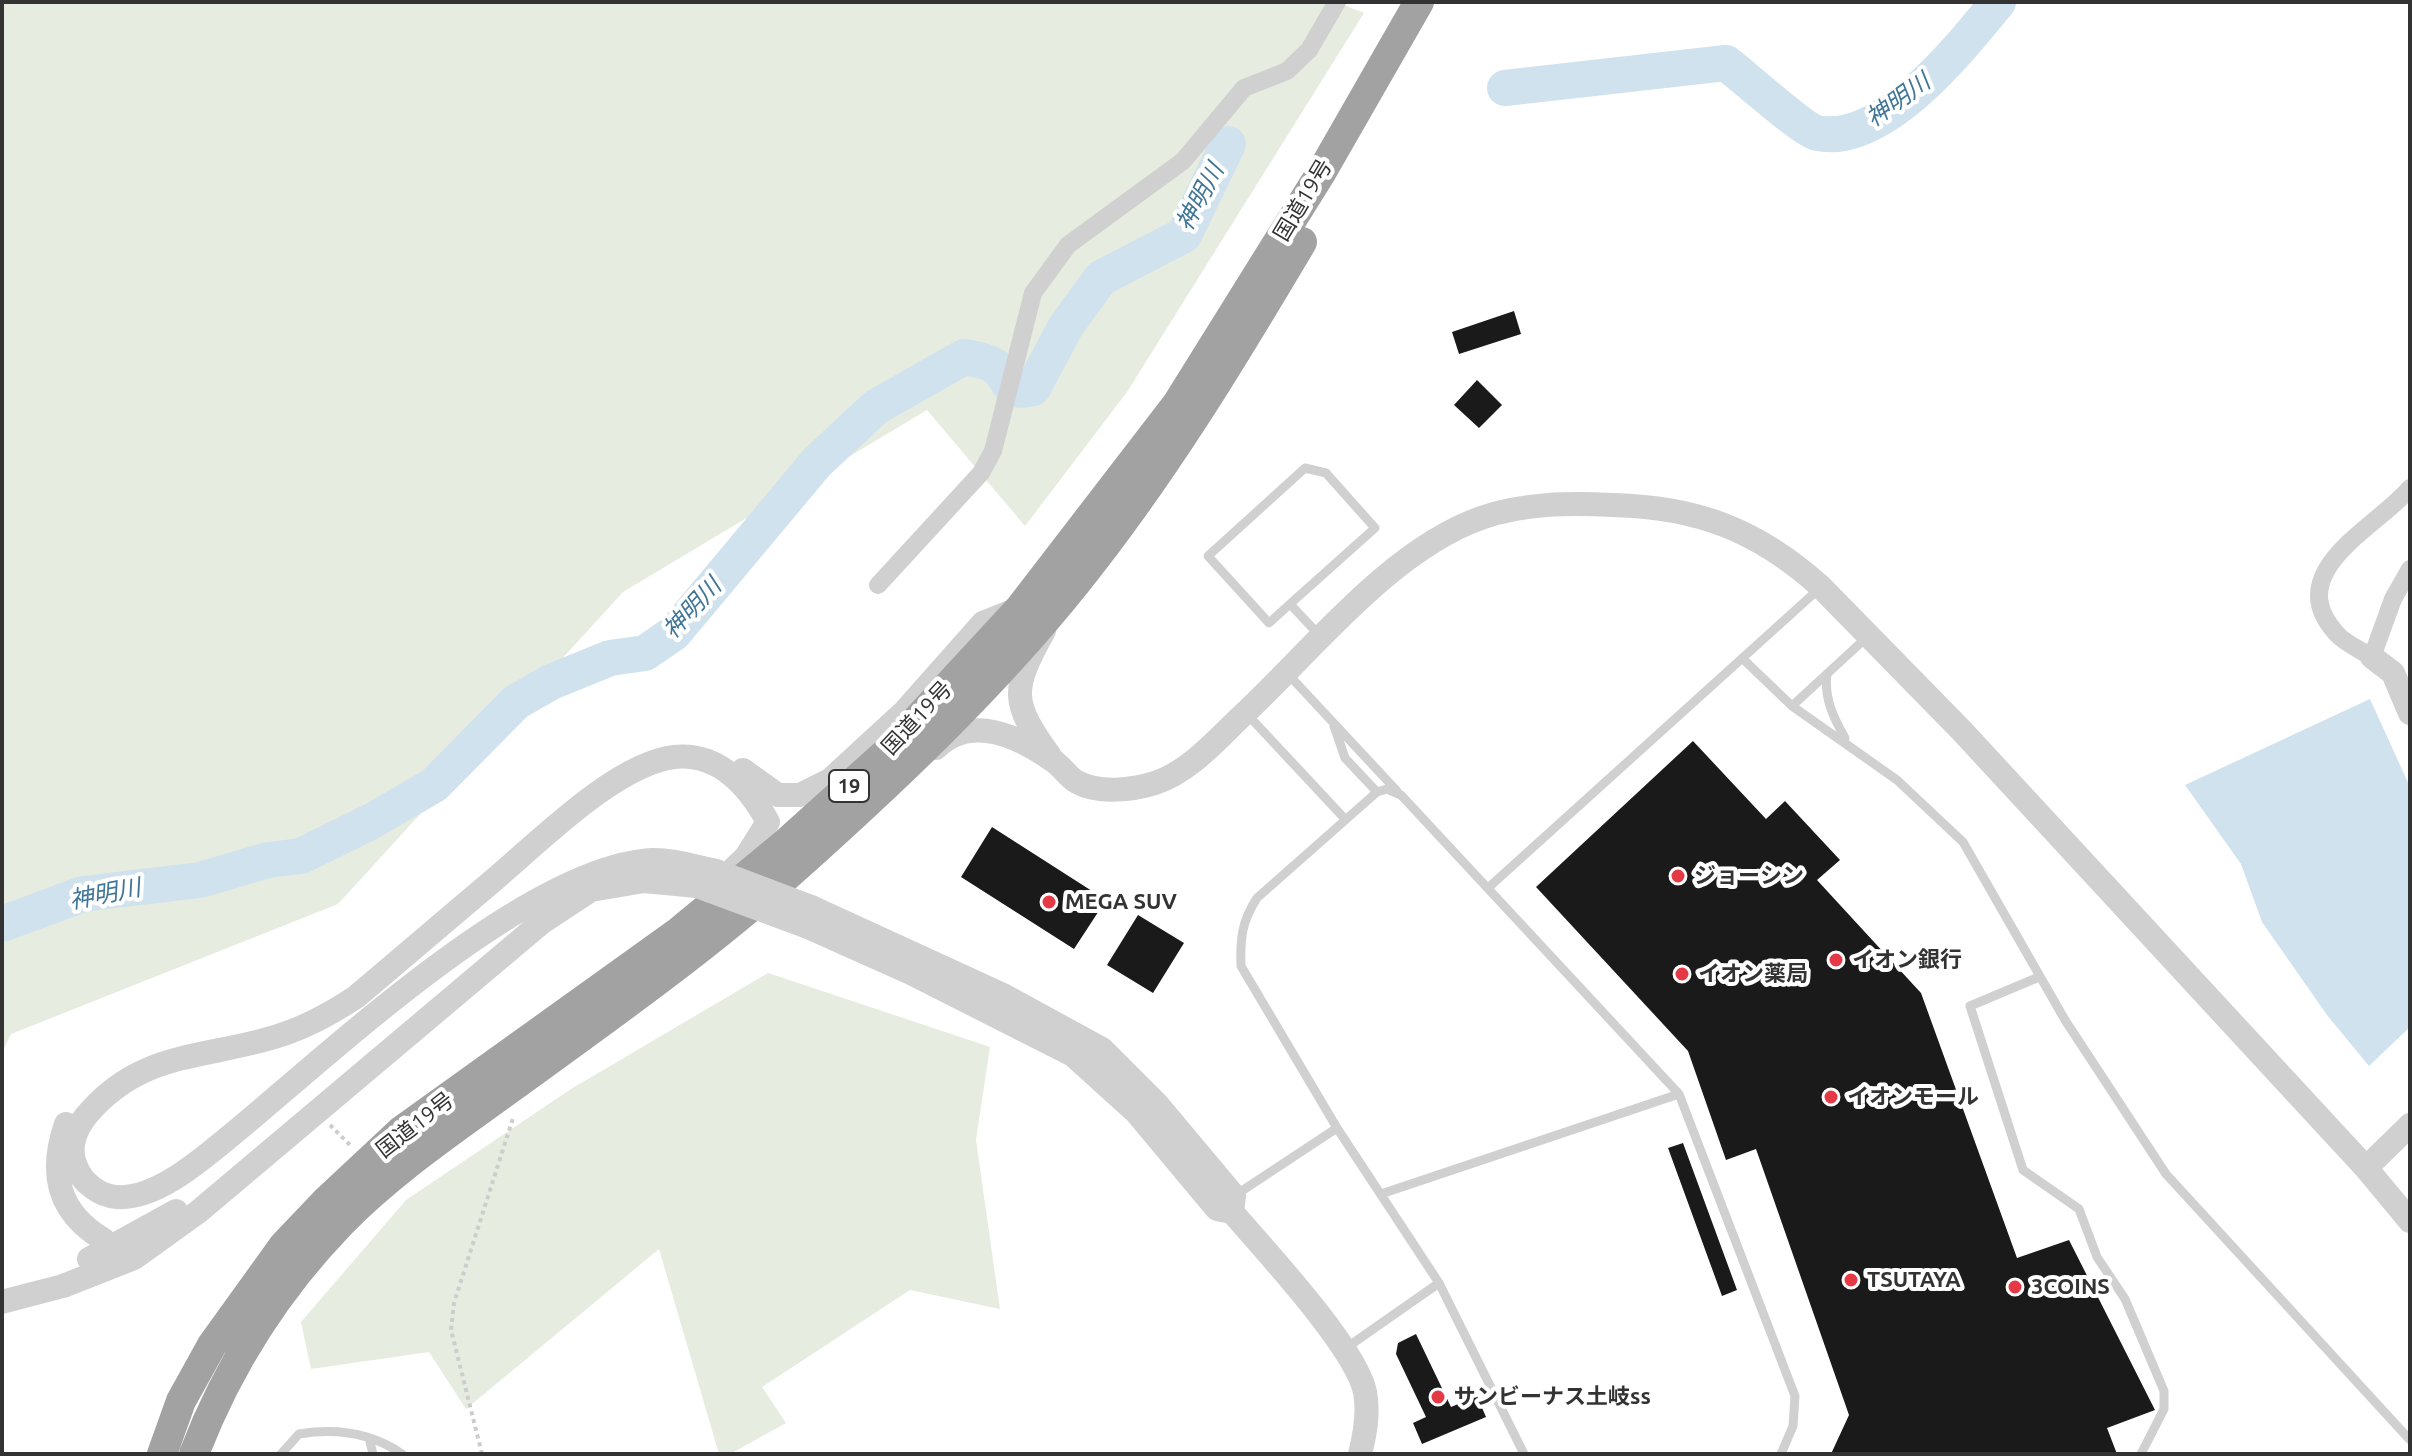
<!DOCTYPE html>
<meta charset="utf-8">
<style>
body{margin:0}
#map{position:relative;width:2412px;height:1456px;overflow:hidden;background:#fff;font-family:Ubuntu,sans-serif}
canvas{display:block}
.frame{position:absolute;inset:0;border:4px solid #333;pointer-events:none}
</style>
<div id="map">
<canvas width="2412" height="1456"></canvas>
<div class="frame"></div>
</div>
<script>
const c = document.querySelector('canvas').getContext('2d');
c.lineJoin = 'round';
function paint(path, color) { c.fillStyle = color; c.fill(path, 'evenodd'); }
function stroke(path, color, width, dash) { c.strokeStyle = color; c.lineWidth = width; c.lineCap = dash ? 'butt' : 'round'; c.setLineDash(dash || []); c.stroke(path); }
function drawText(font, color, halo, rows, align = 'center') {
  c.font = font + ' Ubuntu,"Noto Sans JP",sans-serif'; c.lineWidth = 8; c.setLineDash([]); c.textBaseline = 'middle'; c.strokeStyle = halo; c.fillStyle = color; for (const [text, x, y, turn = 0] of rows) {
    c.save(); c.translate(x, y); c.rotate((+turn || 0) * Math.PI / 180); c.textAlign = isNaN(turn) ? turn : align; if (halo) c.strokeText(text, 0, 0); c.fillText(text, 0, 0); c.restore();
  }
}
paint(new Path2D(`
 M2,2H1337L1364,13L1127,392L1025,526L927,410L623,592L338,904L11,1034L2,1052Z
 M768,973L990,1047L976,1140L1000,1309L910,1290L762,1387L786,1423L730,1454H719L659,1249L466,1409L429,1352L311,1369L301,1322L406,1200L571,1089Z`), '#e6ecdf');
paint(new Path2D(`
 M2370,699L2410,787V1027L2369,1066L2327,1015L2262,922L2241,864L2185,785Z`), '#cfe2ee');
stroke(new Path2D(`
 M1505,88L1726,63C1742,75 1803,130 1817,133C1883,147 1962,46 1998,2
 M2,924L83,894L200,880L268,860L301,856L372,821L434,785L516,702L551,682L610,658L645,653L674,633L817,462L876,407L964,357C974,359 989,361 997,368C1013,382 1005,395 1033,388L1066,326L1101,278L1184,235L1228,144`), '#cfe2ee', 36);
paint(new Path2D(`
 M1514,311L1521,334L1459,354L1452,332Z
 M1477,380L1502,405L1479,428L1454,405Z
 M1693,741L1766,819L1785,801L1840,860L1817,880L1921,993L2017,1258L2069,1240L2155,1410L2107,1428L2117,1454H1831L1849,1415L1756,1149L1726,1160L1688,1051L1536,887Z
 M992,827L1106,900L1074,949L961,877Z
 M1138,915L1184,943L1153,993L1107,965Z
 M1683,1143L1737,1290L1722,1296L1668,1148Z
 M1416,1334L1451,1407L1477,1396L1486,1417L1422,1444L1413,1423L1426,1417L1396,1354L1398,1343Z`), '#1a1a1a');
stroke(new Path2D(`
 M330,1125L352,1147
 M482,1454L451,1330L454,1303L513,1118`), '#cdcdcd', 4, [4, 4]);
stroke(new Path2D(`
 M1290,604L1375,528L1326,473L1305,468L1208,556L1269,623L1290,604L1320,636
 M1743,659L1792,706L1897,780L1963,842L2065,1020L2166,1174L2410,1440
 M1287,673L1397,791
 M1827,674C1824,698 1833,717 1845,738
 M1792,706L1867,637
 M1246,713L1345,819
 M1334,726L1345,758L1377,792
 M1488,888L1821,587
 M2039,977L1970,1006L2023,1170L2079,1209L2097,1257L2125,1299L2164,1391V1409L2141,1454
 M1381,1194L1679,1094
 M1234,1196L1337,1128
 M1346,1348L1439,1283
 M369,1438L373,1454
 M281,1454L299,1434C336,1428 370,1432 402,1454
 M1524,1454L1439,1283L1337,1128L1241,966C1240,938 1242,921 1257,898L1377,792L1387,789L1401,795L1679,1094L1795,1396L1793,1426L1781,1454`), '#d0d0d0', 9);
stroke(new Path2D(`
 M2410,488C2378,527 2280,571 2336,633C2344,643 2361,650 2372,657L2393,599L2410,569
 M878,585L981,473L993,451L1033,293L1068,245L1183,161L1244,88L1287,71L1309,50L1337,2`), '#d0d0d0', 18);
stroke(new Path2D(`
 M1044,631C1011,690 1011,702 1050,756
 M2372,657L2393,673L2410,713
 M936,748C971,713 1020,737 1055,762C1063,768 1069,778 1077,782C1098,794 1133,790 1155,783C1190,772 1219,737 1245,713C1314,648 1391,550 1481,518C1523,503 1569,503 1613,505C1697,507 1758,530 1821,587L1962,731L2366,1168
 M743,770L778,795H800L830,780L905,711L983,623L1018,609
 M716,871C696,867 671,859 651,860C528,868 335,1049 240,1128C209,1153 159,1200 117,1197C100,1196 82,1183 76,1166C68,1149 75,1130 86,1116C137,1055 193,1059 264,1040C299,1031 327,1016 356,997C403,957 449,918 495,879C540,841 616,764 674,757C719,752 749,787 768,822L746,857L726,876
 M811,907L1005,996L1102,1049L1157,1104L1234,1196L1232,1212
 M808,927L911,973L1073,1055L1136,1112L1217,1209L1232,1212C1264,1249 1356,1348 1365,1392C1369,1413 1365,1434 1360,1454
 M66,1124C49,1173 57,1212 104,1240
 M2410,1125L2366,1168L2410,1221
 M2,1302L63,1286L134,1258L198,1212L541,923L591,890L644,881L697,886`), '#d0d0d0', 24);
stroke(new Path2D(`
 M162,1454L181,1401L212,1345L284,1245L325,1202L401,1131L677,933L787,842L886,753L1020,608L1177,404L1321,173L1419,2
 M194,1454C227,1368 277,1289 341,1223C392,1171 452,1131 511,1088C606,1019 701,952 789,874C890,784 991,689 1076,583C1162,476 1232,360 1302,242`), '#a2a2a2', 30);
stroke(new Path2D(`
 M716,871L811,907
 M697,886L808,927
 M89,1259L176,1211`), '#d0d0d0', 24);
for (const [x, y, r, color] of [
 [1678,876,8,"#e63946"],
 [1049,902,8,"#e63946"],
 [1836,960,8,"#e63946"],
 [1682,974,8,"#e63946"],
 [1831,1097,8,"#e63946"],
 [1851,1280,8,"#e63946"],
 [2015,1287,8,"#e63946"],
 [1438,1397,8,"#e63946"]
]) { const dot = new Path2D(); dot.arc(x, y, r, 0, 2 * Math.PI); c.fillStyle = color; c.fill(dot); stroke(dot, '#fff', 3); }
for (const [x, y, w] of [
 [849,786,40]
]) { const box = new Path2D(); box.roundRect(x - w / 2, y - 16, w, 32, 6); c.fillStyle = '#fff'; c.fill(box); stroke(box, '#333', 2); }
drawText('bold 20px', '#333', null, [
 ["19",849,786]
]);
drawText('22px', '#333', '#fff', [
 ["国道19号",1303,200,-59],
 ["国道19号",917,718,-47],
 ["国道19号",415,1125,-38]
]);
drawText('bold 22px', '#333', '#fff', [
 ["ジョーシン",1694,876],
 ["MEGA SUV",1065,902],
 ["イオン銀行",1852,960],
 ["イオン薬局",1698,974],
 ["イオンモール",1847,1097],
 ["TSUTAYA",1867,1280],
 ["3COINS",2031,1287],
 ["サンビーナス土岐ss",1454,1397]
], 'left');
drawText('italic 24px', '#3f7597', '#fff', [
 ["神明川",1898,100,-36],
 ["神明川",1200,197,-62],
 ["神明川",692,608,-47],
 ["神明川",105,894,-11]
]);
</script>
